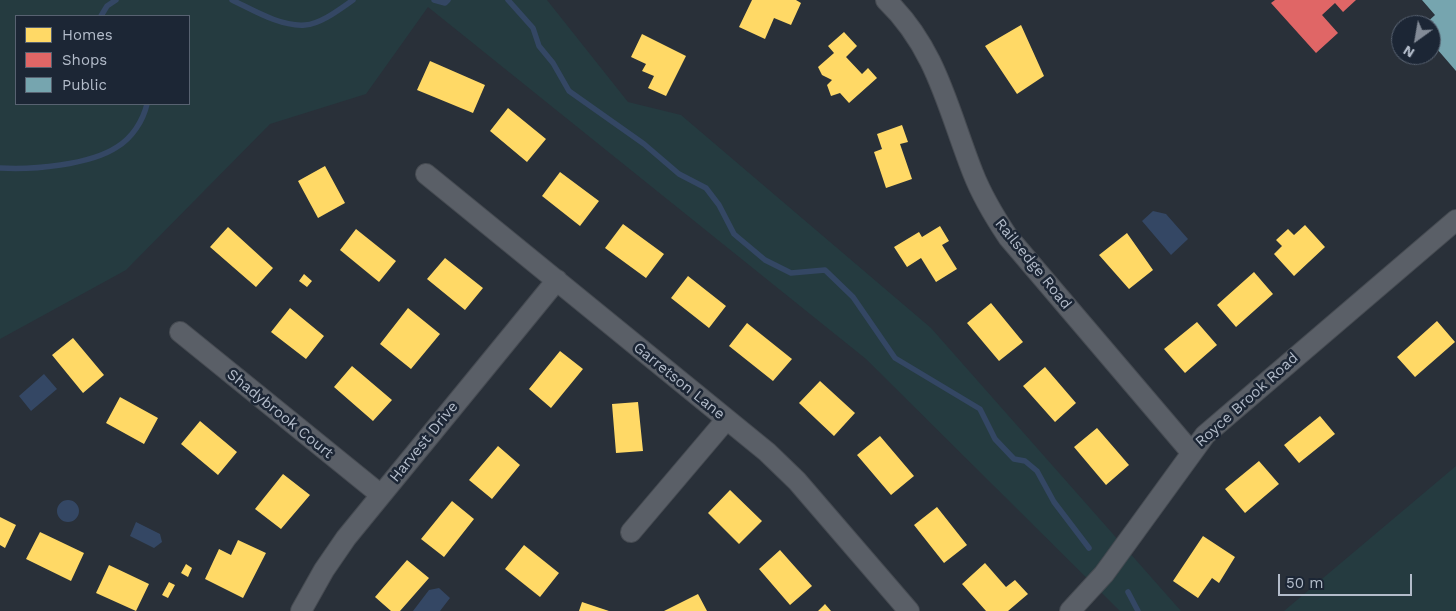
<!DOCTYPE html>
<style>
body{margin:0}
#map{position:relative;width:1456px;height:611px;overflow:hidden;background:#293039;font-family:"Work Sans",sans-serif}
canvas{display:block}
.legend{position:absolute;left:15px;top:15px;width:175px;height:90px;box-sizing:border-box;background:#1c2635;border:1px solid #586271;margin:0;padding:6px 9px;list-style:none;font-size:15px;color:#b3bcca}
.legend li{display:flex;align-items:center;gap:10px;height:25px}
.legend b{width:25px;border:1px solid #586271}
.north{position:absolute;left:1391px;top:15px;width:50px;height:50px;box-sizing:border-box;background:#1c2635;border:1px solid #586271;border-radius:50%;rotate:212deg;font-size:14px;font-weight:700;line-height:20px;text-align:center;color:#b3bcca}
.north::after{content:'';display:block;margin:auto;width:18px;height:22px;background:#838b97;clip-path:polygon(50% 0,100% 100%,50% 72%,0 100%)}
.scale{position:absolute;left:1278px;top:574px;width:134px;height:22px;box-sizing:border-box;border:2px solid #b3bcca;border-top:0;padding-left:6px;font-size:15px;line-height:18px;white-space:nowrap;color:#b3bcca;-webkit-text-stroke:4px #1c2635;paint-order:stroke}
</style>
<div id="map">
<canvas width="1456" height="611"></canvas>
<ul class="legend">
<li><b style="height:14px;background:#ffd966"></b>Homes</li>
<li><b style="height:14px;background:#e06666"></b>Shops</li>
<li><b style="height:14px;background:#76a5af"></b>Public</li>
</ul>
<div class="north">N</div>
<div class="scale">50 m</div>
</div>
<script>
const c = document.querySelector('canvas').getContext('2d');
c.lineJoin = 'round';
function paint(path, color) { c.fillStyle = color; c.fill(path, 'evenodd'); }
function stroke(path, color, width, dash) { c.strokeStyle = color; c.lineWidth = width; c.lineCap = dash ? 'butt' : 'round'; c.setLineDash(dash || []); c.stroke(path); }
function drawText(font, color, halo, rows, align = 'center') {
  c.font = font + ' "Work Sans",sans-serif'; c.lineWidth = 5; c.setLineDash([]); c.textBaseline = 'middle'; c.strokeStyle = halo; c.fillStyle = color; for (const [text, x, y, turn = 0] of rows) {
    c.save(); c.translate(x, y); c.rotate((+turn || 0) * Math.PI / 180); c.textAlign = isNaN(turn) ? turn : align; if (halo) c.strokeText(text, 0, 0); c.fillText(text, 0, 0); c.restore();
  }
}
paint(new Path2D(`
 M0,0H547L628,102L681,115L931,328L1181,611H1120L866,359L428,7L366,94L270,124L126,270L0,339ZM16,16H189V104H16Z
 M1456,466V611H1284Z`), '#253b40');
paint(new Path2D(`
 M1153,211L1166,214L1188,239L1171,255L1142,221Z
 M44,374L57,389L31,411L19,396Z
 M57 511a11 11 0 1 1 22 0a11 11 0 1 1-22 0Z
 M136,522L160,534L162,542L154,548L130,536Z
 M439,588L450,598L440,611H413L429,590Z`), '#344764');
paint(new Path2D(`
 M752,0H796L801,3L791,25L774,18L765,39L739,27Z
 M1021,25L1044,76L1017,94L985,46Z
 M844,32L857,46L846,57L862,74L868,68L877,78L849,103L840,93L831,96L827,85L832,80L822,75L818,67L834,53L828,46Z
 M642,34L686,56L666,96L648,88L654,76L642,71L646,64L631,57Z
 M430,61L485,85L473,113L417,90Z
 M508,108L546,139L527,162L490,131Z
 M902,125L908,142L900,144L912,179L886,188L874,152L882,149L877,134Z
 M325,166L345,203L318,218L298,181Z
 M560,172L599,201L580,226L542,196Z
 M623,224L664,254L646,278L605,248Z
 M1305,225L1325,247L1294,276L1274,254L1282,246L1276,240L1288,229L1294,235Z
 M940,226L949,241L942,245L957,269L936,282L921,258L907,267L894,247L919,232L922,237Z
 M228,227L273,268L256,287L210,247Z
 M356,229L396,261L379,282L340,250Z
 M1127,233L1153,270L1129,289L1099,255Z
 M445,258L483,288L465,310L427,279Z
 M1254,272L1273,294L1236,327L1217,305Z
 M304,274L312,281L307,287L299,281Z
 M688,276L726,306L709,328L671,298Z
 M991,303L1023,342L999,361L967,323Z
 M290,308L324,336L306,359L271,332Z
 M408,308L440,334L411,369L380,344Z
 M1437,321L1455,342L1415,377L1397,357Z
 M1197,322L1217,345L1185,373L1164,349Z
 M747,323L792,359L773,381L729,346Z
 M73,338L104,375L83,393L52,355Z
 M560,351L583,369L551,408L529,389Z
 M352,366L392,400L373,421L334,387Z
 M1045,367L1076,403L1055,422L1023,386Z
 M820,381L855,413L834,436L799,403Z
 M120,397L158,418L144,444L106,423Z
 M638,402L643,451L616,453L612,404Z
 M1320,416L1335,434L1299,463L1284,445Z
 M200,421L237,452L218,475L181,444Z
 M1097,428L1129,465L1106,485L1074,447Z
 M880,436L914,476L891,495L857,455Z
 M498,446L520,465L492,499L469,480Z
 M1259,461L1279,484L1245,513L1225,489Z
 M283,474L310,495L281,529L255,509Z
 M730,490L762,521L739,544L708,513Z
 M452,501L474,519L444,557L421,539Z
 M937,507L967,545L944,563L914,525Z
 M0,517L16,525L5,548L0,545Z
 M40,532L84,553L71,581L26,559Z
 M1203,536L1235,557L1219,583L1212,578L1198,598L1173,581Z
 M238,540L266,553L243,598L205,579L219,549L231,555Z
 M524,545L559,573L540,597L505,569Z
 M780,550L812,586L790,605L759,569Z
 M407,560L429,578L400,611H391L375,597Z
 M985,563L1006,587L1015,580L1028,594L1008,611H986L962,584Z
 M186,564L192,568L188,577L181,573Z
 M109,565L149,584L136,611L96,593Z
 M169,582L175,585L168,598L162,595Z
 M698,594L707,611H664Z
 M582,602L609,611H579Z
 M825,604L831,611H818Z`), '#ffd966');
paint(new Path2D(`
 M1275,0H1356L1343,12L1335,3L1322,15L1338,33L1316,53L1271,3Z`), '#e06666');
paint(new Path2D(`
 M1422,0H1456V71L1431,42V25H1424L1435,15Z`), '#76a5af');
stroke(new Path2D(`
 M232,0C253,10 281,27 305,25C321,24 340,9 353,0
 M434,0L445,3L448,0
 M508,0L533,28L539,46L553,63L569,91L644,144L679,174L706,188L719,205L734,234L765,260L791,273L825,270L853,297L895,358L980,409L995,439L1014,459L1025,461L1037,471L1054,502L1089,548
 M101,16L107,6L116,0
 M0,168C32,170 90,165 117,147C132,138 143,121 147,104
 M1128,592L1138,611`), '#344764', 5.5);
const street = new Path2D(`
 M886,0C937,49 948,110 973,173C982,196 994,216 1008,237L1191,452
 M426,174L767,452L797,481L909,611
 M180,332L381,495
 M631,532L726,420
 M301,611L324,570L346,538L557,280
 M1070,611L1104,574L1205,435L1456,220`);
stroke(street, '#464b52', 22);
stroke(street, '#5a5f67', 20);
drawText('15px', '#b3bcca', '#1c2635', [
 ["Railsedge Road",1033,264,51],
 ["Garretson Lane",679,381,39],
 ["Royce Brook Road",1247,400,-42],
 ["Shadybrook Court",280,414,39],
 ["Harvest Drive",424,442,-51]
]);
</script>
